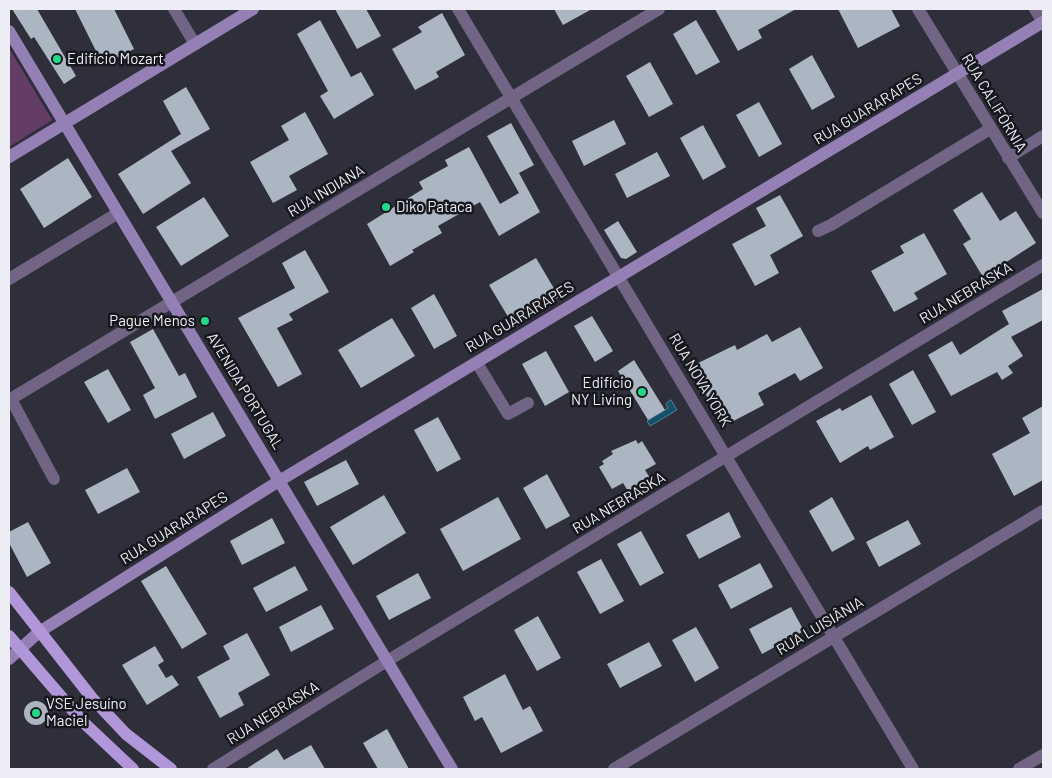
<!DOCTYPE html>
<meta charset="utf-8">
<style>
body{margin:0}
#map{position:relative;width:1052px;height:778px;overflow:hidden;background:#2e2f3a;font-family:Barlow,sans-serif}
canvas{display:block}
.frame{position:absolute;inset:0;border:10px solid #edeef5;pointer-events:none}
</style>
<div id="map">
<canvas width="1052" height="778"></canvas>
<div class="frame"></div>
</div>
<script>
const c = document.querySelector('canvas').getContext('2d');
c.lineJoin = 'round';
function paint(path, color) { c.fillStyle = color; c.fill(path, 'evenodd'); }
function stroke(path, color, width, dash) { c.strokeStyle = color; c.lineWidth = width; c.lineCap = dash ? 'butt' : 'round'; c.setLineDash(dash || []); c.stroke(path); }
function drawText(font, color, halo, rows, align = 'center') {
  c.font = font + ' Barlow,sans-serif'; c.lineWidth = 5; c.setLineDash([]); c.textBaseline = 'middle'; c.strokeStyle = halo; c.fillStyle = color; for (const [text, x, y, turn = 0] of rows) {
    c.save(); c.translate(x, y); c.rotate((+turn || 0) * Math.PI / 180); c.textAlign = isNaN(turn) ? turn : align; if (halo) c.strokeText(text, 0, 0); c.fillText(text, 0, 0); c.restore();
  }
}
paint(new Path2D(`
 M9,48L52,120L9,147Z`), '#643d65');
const water = new Path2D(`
 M671,400L677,410L650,426L647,421L668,408L666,404Z`);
paint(water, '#165169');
stroke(water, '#568093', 1);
paint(new Path2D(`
 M12,9H37L76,76L64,84L34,37L31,39Z
 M75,9H114L134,49L103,65Z
 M335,9H366L381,36L357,49Z
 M554,9H592L563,25Z
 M715,9H796L758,30L762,38L738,51Z
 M838,9H891L900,26L858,48Z
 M442,13L465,55L436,72L439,77L415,90L392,49L422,32L418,27Z
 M320,20L351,77L361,72L374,95L334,119L320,96L328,91L297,34Z
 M696,20L720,62L696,75L673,34Z
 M812,55L835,97L812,110L789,69Z
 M650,62L673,104L649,117L626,76Z
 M186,87L210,129L171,151L191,183L143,214L118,174L181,134L163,101Z
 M759,102L782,144L759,157L736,115Z
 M305,112L328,154L289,176L297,190L273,203L250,162L289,140L281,126Z
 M614,120L626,144L584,166L572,141Z
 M511,123L534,165L519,173L540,212L499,236L480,202L438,226L442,233L412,250L414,252L390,266L367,224L423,189L419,182L448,166L445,160L469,147L500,204L519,193L487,136Z
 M703,125L726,167L703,180L680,138Z
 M657,152L670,176L627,198L615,174Z
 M68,158L92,197L44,228L20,189Z
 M982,192L1000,221L1016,211L1036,243L983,277L963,244L971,239L953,210Z
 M780,195L803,236L770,255L779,273L755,286L732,244L766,226L756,208Z
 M204,197L229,236L181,266L156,227Z
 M618,221L637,252L626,259L621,258L604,230Z
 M924,233L947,274L914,293L918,299L894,312L871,271L904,253L900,246Z
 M305,250L329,292L289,314L293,320L277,328L302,374L278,387L238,318L295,288L282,263Z
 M536,258L559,297L513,325L489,285Z
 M1043,289V320L1011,337L1023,356L1008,366L1013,373L1002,380L997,372L951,396L928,355L952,341L960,355L1009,324L1002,311Z
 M434,294L457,336L434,349L411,308Z
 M592,316L613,351L595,362L574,326Z
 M392,318L415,356L361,388L338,350Z
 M800,327L823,368L800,381L795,373L758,393L764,405L722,427L692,366L735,345L737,350L767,334L772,342Z
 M153,329L179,376L185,373L197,397L155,419L143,395L155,388L130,342Z
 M546,351L569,392L545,406L522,364Z
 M634,360L665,410L648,420L618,371Z
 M108,369L131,410L108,423L84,382Z
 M913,370L936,412L912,425L889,384Z
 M871,395L894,437L870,450L868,446L840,463L816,421L840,408L842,411Z
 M1043,406V480L1014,496L992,454L1030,433L1022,418Z
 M213,412L226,436L184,459L171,434Z
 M438,417L461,459L437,472L414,430Z
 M636,440L638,444L642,441L656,464L645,470L650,478L628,491L623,483L612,489L599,467L604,464L602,461L613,454L611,451Z
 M346,460L359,484L317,506L304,482Z
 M127,468L140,492L98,514L85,490Z
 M547,474L570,516L546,529L523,488Z
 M384,495L406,533L353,565L330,527Z
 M498,497L521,539L463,571L440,529Z
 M832,497L855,539L832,552L809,511Z
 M729,512L741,537L699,559L686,535Z
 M272,518L285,543L242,565L230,541Z
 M908,520L921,544L879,567L866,542Z
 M28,522L51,563L27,577L9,543V532Z
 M641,531L664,573L640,586L617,544Z
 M601,559L624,601L600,614L577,572Z
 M760,563L773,587L731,609L718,585Z
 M166,566L207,634L182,649L141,581Z
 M295,566L308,590L266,612L253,588Z
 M418,573L431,598L389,620L376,596Z
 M321,605L334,629L291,652L279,627Z
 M791,607L804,631L762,654L749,629Z
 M538,616L561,658L537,671L514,630Z
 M696,627L719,668L695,682L672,640Z
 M247,633L270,675L238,693L244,705L220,718L197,677L230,659L223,646Z
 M649,642L662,666L620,688L607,664Z
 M155,646L164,661L158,665L166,678L172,675L179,685L147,705L122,665Z
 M505,674L523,710L530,706L543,731L501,753L482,717L475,721L463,697Z
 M24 713a12 12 0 1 1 24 0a12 12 0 1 1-24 0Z
 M387,729L409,769H378L363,743Z
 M311,745L325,769H246L277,749L284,760Z`), '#acb6c2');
stroke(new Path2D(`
 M174,9L195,44
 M458,9L913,769
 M918,9L1043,213
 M1035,9L1043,22
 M1008,158L1043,136
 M818,231L831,225L990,129
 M9,279L118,213
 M477,363L508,414L528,403
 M11,399L54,479
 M9,400L659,9
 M213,769L387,661L1043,265
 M614,769L1043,511
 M1019,769L1043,755`), '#716485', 12);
stroke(new Path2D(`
 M9,31L452,769
 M9,157L253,9
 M9,659L39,632L279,481L1043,22`), '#9580b5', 12);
stroke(new Path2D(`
 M9,592L92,698L126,734L171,769
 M9,636L82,721L133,769`), '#b196da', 12);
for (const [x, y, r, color] of [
 [57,59,5,"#23d886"],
 [386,207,5,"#23d886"],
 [205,321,5,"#23d886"],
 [642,392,5,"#23d886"],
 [36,713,5,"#23d886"]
]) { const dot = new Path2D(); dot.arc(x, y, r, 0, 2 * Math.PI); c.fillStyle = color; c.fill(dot); stroke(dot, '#17181d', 2); }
drawText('15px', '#edeef5', '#17181d', [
 ["Edifício Mozart",67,59],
 ["Diko Pataca",396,207],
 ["Pague Menos",195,321,"right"],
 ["Edifício",632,383,"right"],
 ["NY Living",632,400,"right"],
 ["VSE Jesuíno",46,704],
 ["Maciel",46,721]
], 'left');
drawText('15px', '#edeef5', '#17181d', [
 ["RUA CALIFÓRNIA",994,103,59],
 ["RUA GUARARAPES",868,109,-31],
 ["RUA INDIANA",326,191,-31],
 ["RUA NEBRASKA",966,293,-31],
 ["RUA GUARARAPES",520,317,-31],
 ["RUA NOVA YORK",700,380,59],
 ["AVENIDA PORTUGAL",245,391,59],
 ["RUA NEBRASKA",619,503,-31],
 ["RUA GUARARAPES",174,528,-32],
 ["RUA LUISIÂNIA",820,626,-31],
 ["RUA NEBRASKA",273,713,-32]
]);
</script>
